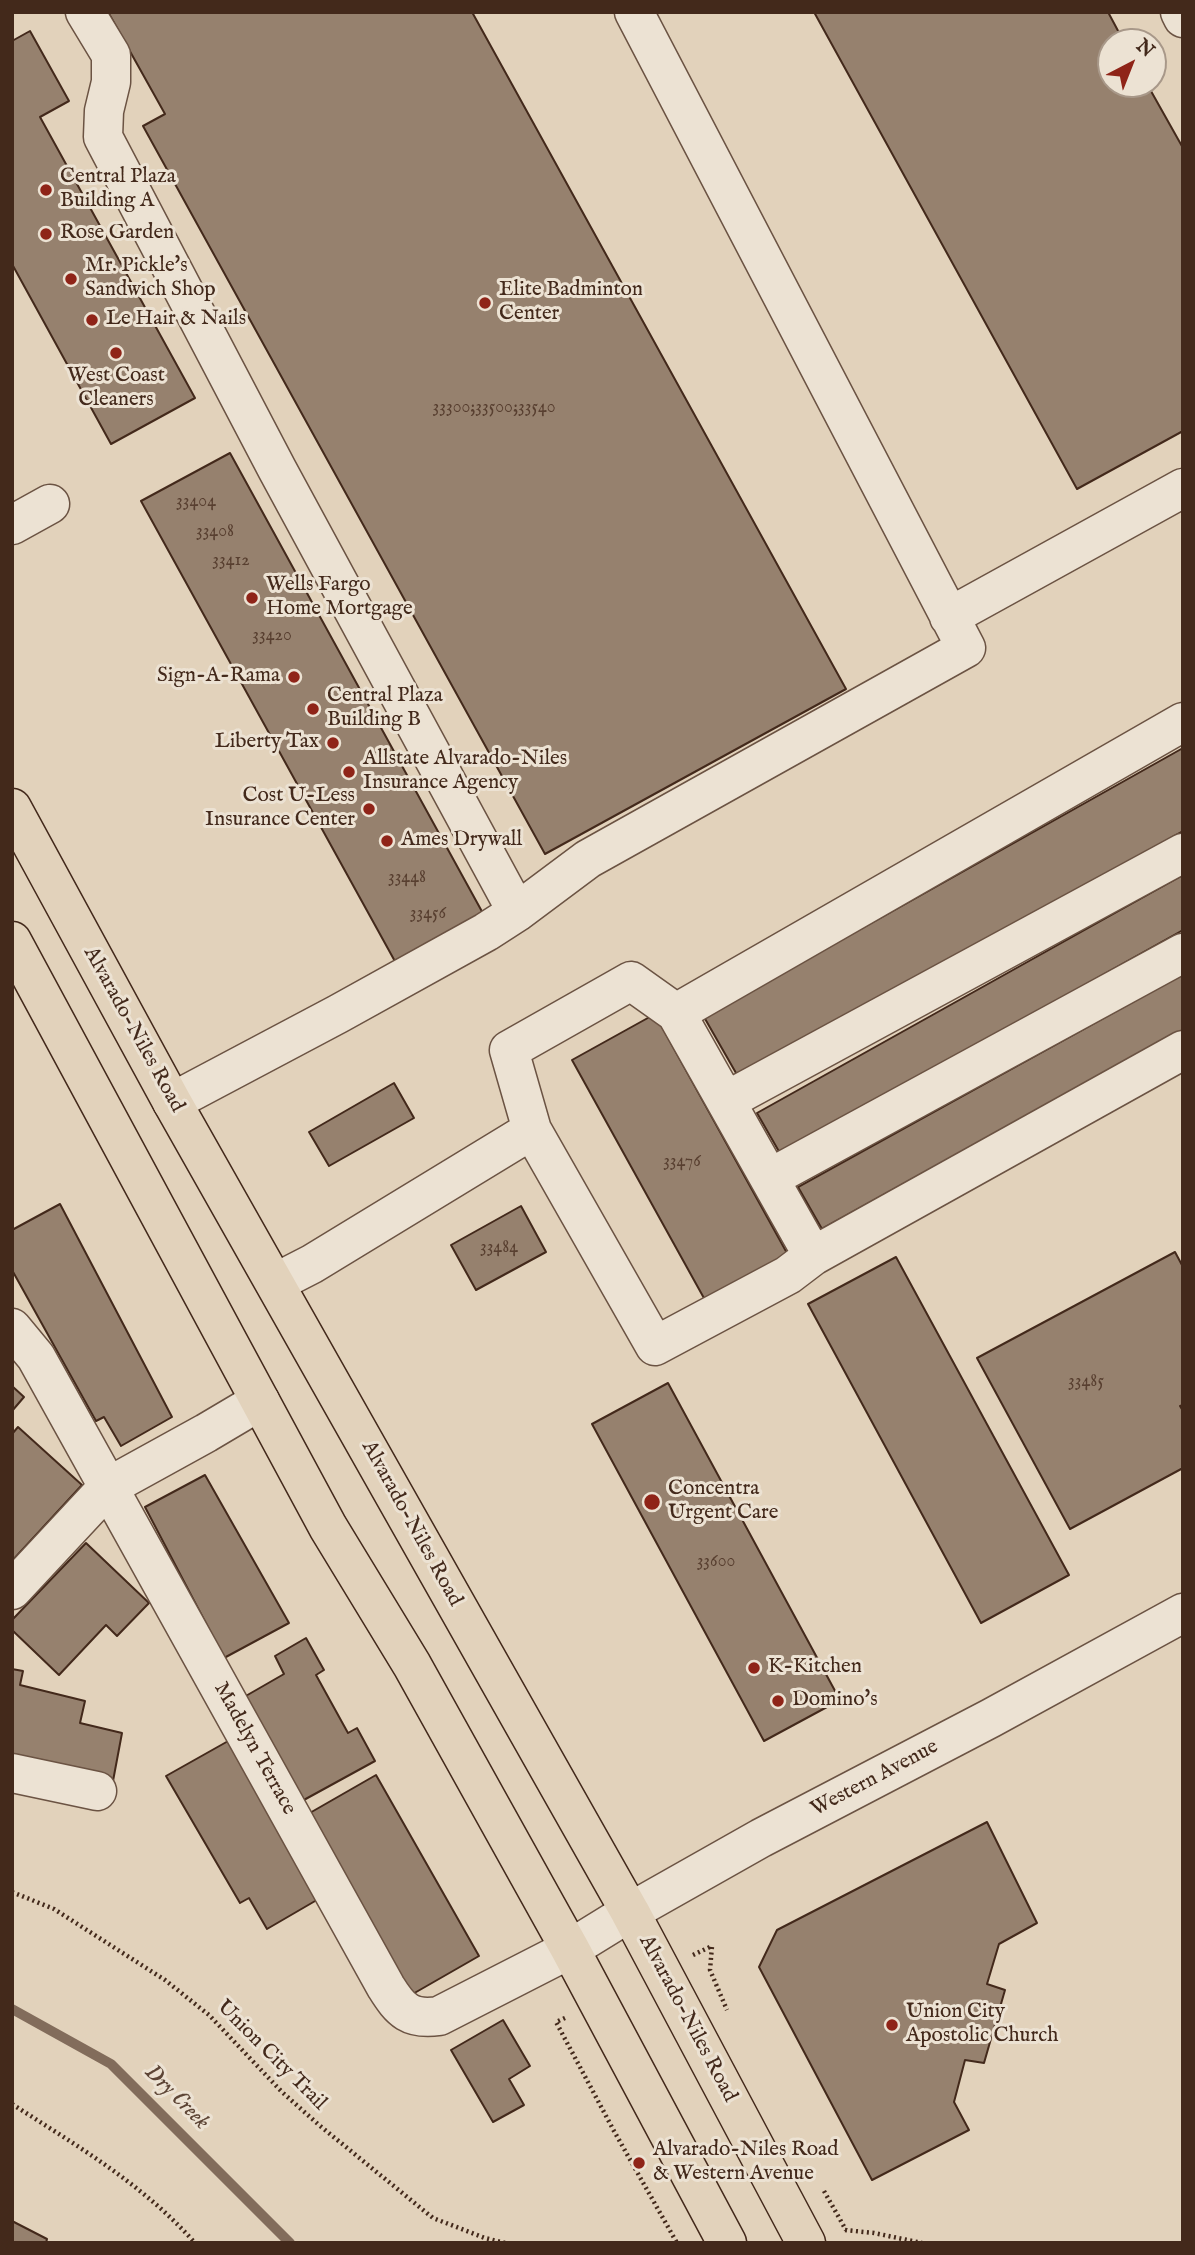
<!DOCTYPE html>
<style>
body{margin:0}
#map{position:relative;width:1195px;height:2255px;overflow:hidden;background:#e2d2bb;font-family:"IM FELL English",serif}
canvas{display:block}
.frame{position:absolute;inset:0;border:14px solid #43291b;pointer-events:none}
.north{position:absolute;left:1097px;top:28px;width:70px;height:70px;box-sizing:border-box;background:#ece2d3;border:2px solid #a89889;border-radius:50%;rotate:42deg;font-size:19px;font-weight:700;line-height:28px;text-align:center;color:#43291b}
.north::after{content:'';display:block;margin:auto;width:24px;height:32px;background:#8f2418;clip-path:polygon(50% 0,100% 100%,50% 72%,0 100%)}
</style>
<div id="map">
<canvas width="1195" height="2255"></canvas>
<div class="frame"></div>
<div class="north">N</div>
</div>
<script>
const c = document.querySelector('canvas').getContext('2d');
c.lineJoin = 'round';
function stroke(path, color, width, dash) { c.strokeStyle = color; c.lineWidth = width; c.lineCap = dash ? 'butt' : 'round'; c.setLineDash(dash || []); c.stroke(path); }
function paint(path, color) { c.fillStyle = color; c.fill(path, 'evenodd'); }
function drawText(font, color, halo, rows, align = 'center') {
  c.font = font + ' "IM FELL English",serif'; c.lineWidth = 6; c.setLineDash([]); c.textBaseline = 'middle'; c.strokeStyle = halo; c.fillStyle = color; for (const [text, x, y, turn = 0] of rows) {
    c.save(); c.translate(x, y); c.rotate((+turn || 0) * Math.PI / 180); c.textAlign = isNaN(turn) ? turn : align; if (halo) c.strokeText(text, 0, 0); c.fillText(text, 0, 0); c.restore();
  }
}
stroke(new Path2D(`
 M12,2009L111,2064L290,2243`), '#826c5b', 10);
const building = new Path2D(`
 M108,12H472L846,689L545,854L143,126L165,114Z
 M814,12H1108L1124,42H1111V84H1147L1183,148V431L1077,489Z
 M30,31L69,101L40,117L195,398L111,444L12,264V41Z
 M230,453L485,917L397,965L141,501Z
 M1183,748V831L740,1080L704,1017Z
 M1183,875V930L781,1155L757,1113Z
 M1183,974V1030L822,1229L798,1187Z
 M655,1014L793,1264L710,1309L572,1060Z
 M394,1083L414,1118L329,1166L309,1132Z
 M60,1204L172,1417L121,1446L104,1417L96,1421L12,1270V1230Z
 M521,1206L546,1252L476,1290L451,1245Z
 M1175,1252L1183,1267V1405L1180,1406L1183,1411V1468L1070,1529L977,1358Z
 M896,1257L1069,1575L981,1623L808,1304Z
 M668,1383L840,1700L764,1741L592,1424Z
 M12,1386L24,1397L12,1411Z
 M18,1427L82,1485L12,1561V1434Z
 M205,1475L289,1623L224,1658L145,1507Z
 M86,1543L149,1603L117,1636L106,1625L59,1675L12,1630V1620Z
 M306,1638L324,1670L316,1675L348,1733L357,1728L375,1761L302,1801L244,1697L284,1674L275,1656Z
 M12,1669L23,1671L20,1685L85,1701L80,1723L122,1733L113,1781L12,1759Z
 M230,1740L322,1897L267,1929L249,1898L240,1903L166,1776Z
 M376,1775L479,1956L411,1995L308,1814Z
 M987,1822L1037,1923L999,1944L987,1984L1005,1990L984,2063L965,2060L954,2102L969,2130L872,2180L759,1967L777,1930Z
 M503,2020L530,2066L509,2079L524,2105L493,2122L451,2050Z
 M12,2221L47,2239L46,2243H12Z`);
paint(building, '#96816e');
stroke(building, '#43291b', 2);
const minor = new Path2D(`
 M85,12L111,55V82L104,111L103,137L277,469L517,912
 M1180,12L1183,18
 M12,525L50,504
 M949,617L1183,488
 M726,1101L1183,853
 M172,1102L338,1014L486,932L517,912L588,859L966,648L634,12
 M532,1130L509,1050L631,981L676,1013L1183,722
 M770,1178L1183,953
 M813,1256L1183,1050
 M275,1283L312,1264L532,1130L655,1346L788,1275L813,1256L676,1013
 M12,1328L36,1357L386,1987C401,2011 410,2020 439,2016L570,1949L630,1912L761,1838L991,1718L1183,1613
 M12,1590L108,1487L206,1433L260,1401
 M12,1773L97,1791`);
const major = new Path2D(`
 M12,808L172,1102L630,1912L806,2243
 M12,941L328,1527L412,1665L570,1949L727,2243`);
stroke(minor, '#6b5343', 41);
stroke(major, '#43291b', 41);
stroke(new Path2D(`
 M12,1892L54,1909L165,1980L209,2015L282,2092L319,2125L433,2218L485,2238L505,2243
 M693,1955L712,1946L710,1970L727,2010
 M565,2018L556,2022L614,2131L677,2243
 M12,2104C77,2146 143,2184 195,2243
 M824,2191L846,2230
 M845,2230L874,2233L922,2243`), '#43291b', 4.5, [2, 3.5]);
stroke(minor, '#ece2d3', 38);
stroke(major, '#e2d2bb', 38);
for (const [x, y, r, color] of [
 [46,190,7,"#8f2418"],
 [46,234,7,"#8f2418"],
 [71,279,7,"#8f2418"],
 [485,303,7,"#8f2418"],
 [92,320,7,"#8f2418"],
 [116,353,7,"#8f2418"],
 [252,598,7,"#8f2418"],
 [294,677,7,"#8f2418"],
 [313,709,7,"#8f2418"],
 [333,743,7,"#8f2418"],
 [349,772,7,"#8f2418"],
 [369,809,7,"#8f2418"],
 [387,841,7,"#8f2418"],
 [652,1502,9,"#8f2418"],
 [754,1668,7,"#8f2418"],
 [778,1701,7,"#8f2418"],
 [892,2025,7,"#8f2418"],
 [639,2163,7,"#8f2418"]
]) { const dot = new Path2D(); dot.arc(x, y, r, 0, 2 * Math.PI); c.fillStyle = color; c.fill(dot); stroke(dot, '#ece2d3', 2.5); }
drawText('18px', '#583f30', null, [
 ["33300;33500;33540",494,408],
 ["33404",196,502],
 ["33408",215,532],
 ["33412",231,561],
 ["33420",272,636],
 ["33448",407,878],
 ["33456",428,914],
 ["33476",682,1162],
 ["33484",499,1248],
 ["33485",1086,1382],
 ["33600",716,1562]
]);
drawText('21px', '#43291b', '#ece2d3', [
 ["Central Plaza",60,178],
 ["Building A",60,202],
 ["Rose Garden",60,234],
 ["Mr. Pickle's",85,267],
 ["Sandwich Shop",85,291],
 ["Elite Badminton",499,291],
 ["Center",499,315],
 ["Le Hair & Nails",106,320],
 ["West Coast",116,377,"center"],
 ["Cleaners",116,401,"center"],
 ["Wells Fargo",266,586],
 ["Home Mortgage",266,610],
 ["Sign-A-Rama",280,677,"right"],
 ["Central Plaza",327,697],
 ["Building B",327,721],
 ["Liberty Tax",319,743,"right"],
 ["Allstate Alvarado-Niles",363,760],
 ["Insurance Agency",363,784],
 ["Cost U-Less",355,797,"right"],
 ["Insurance Center",355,821,"right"],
 ["Ames Drywall",401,841],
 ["Concentra",668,1490],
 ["Urgent Care",668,1514],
 ["K-Kitchen",768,1668],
 ["Domino's",792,1701],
 ["Union City",906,2013],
 ["Apostolic Church",906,2037],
 ["Alvarado-Niles Road",653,2151],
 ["& Western Avenue",653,2175]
], 'left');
drawText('21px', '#43291b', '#ece2d3', [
 ["Alvarado-Niles Road",133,1030,61],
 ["Alvarado-Niles Road",411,1524,61],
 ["Madelyn Terrace",254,1749,61],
 ["Western Avenue",875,1779,-28],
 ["Alvarado-Niles Road",687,2019,62],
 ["Union City Trail",271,2056,45]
]);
drawText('italic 23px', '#5d4536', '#ece2d3', [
 ["Dry Creek",176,2098,45]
]);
</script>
